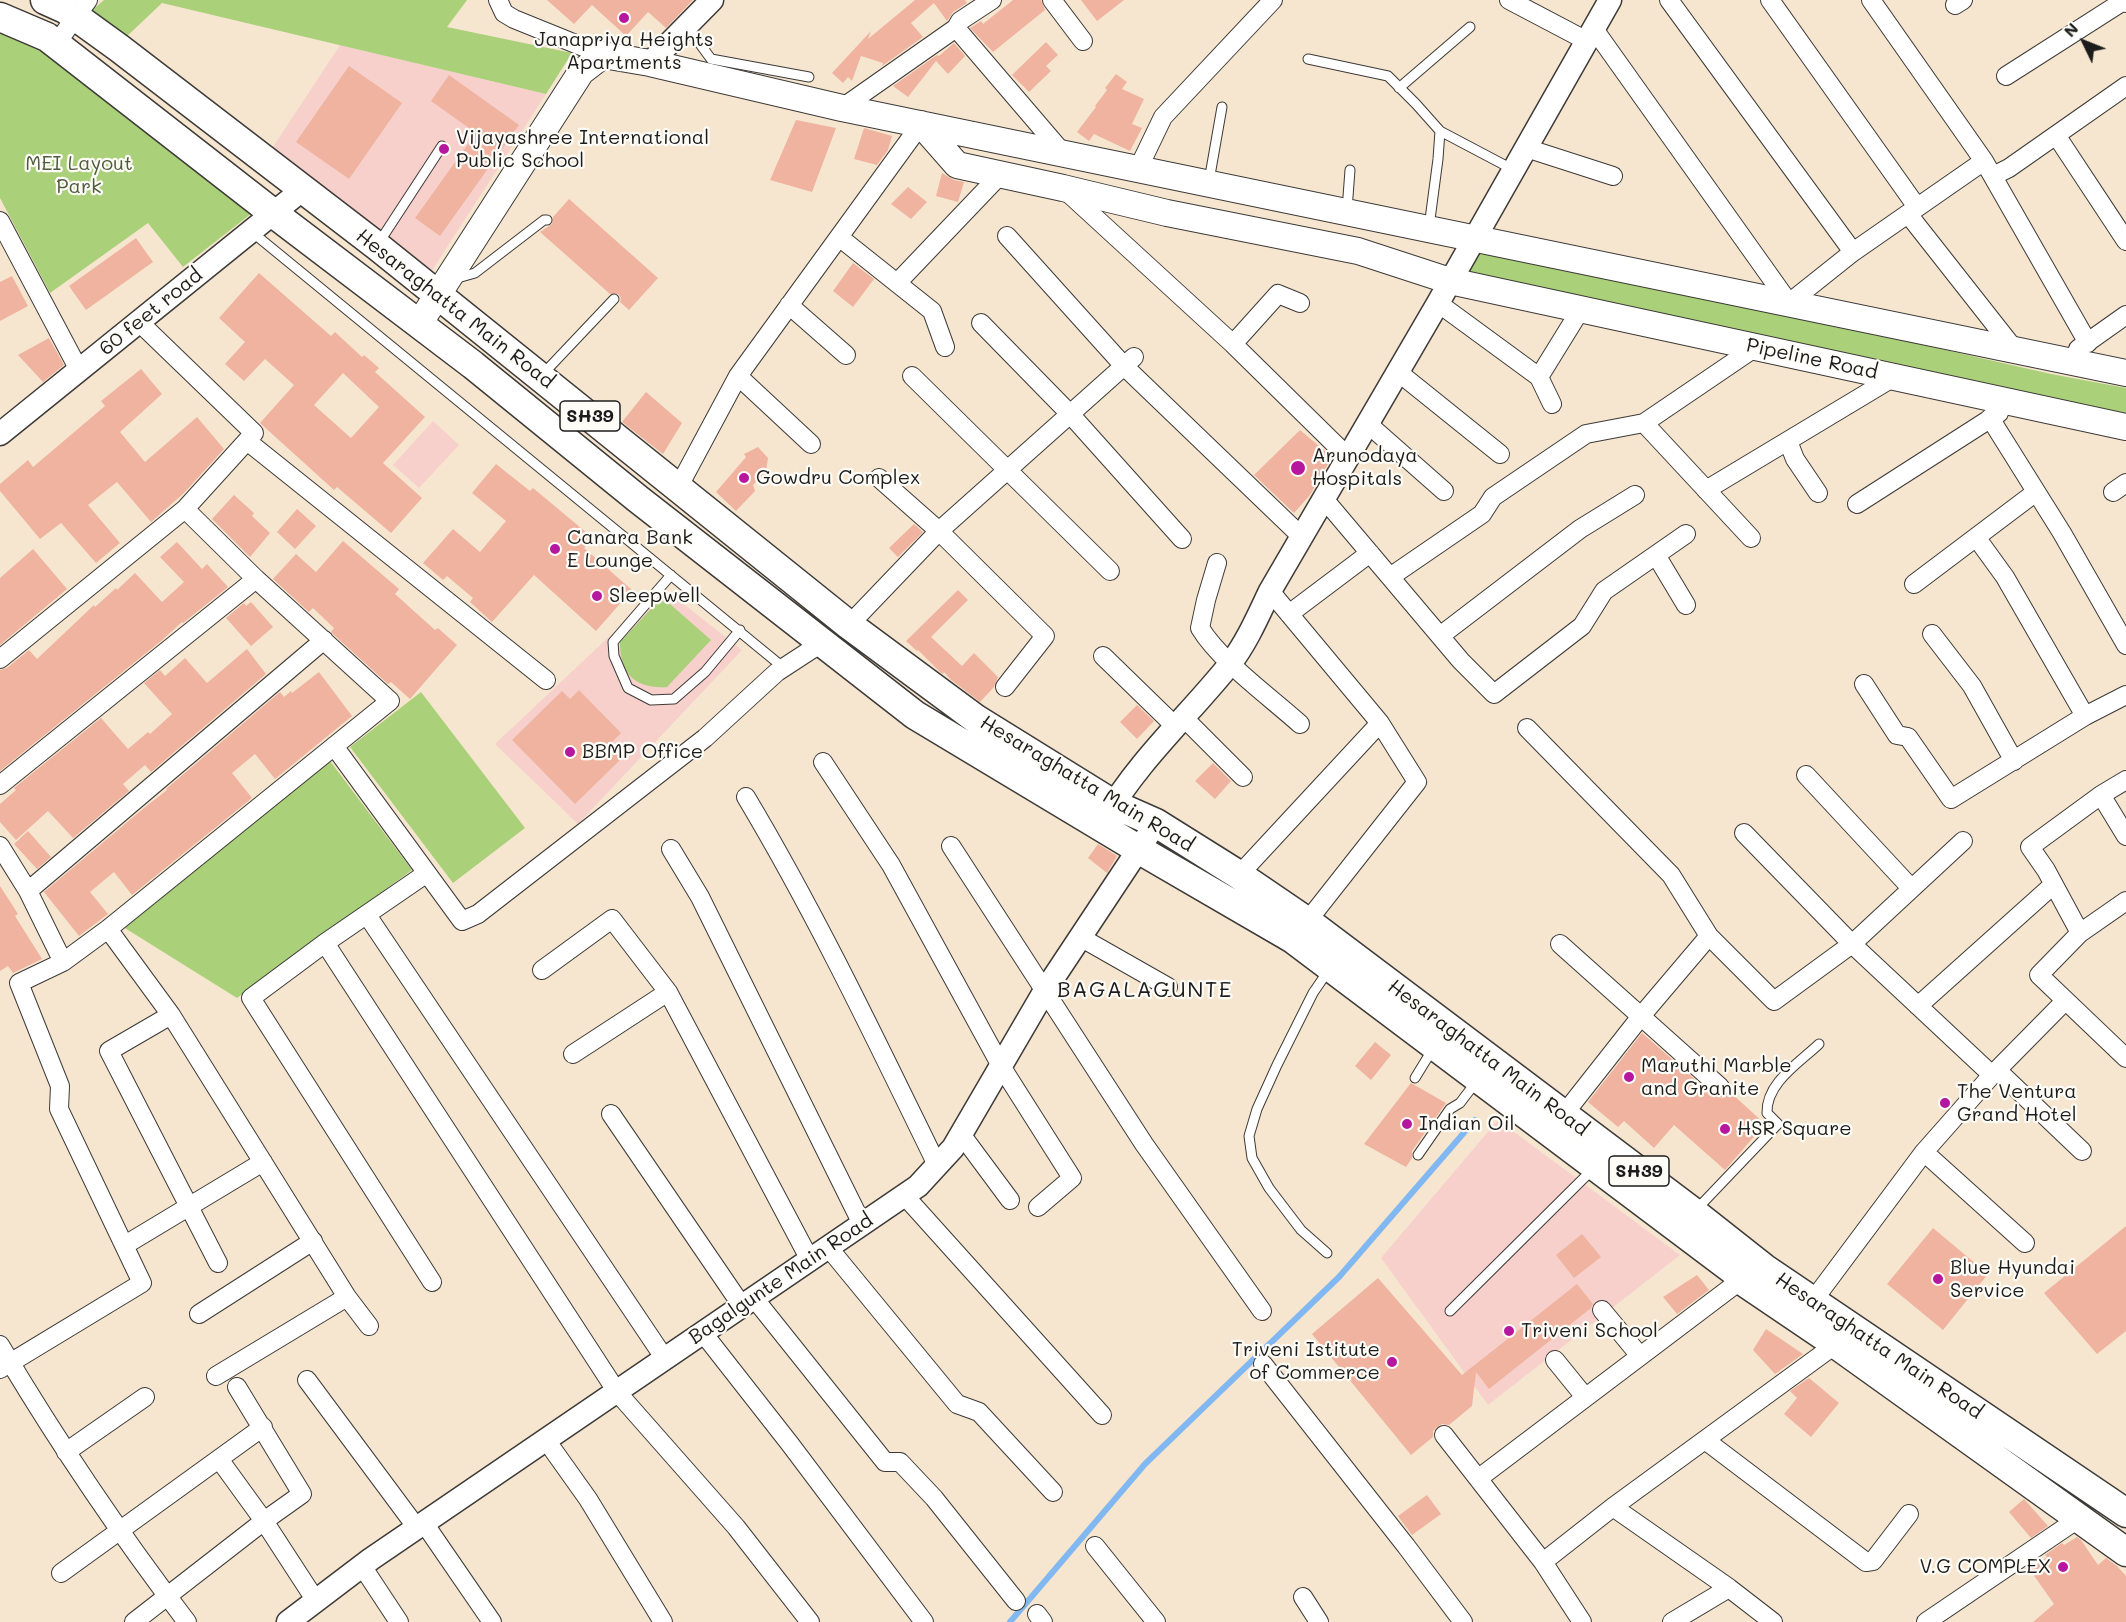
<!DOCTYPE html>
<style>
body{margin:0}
#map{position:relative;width:2126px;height:1622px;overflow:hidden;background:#f6e6cf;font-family:Mali,sans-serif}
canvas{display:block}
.north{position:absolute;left:2054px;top:12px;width:60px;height:60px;-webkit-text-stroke:4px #fdfcf7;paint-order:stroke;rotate:313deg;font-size:16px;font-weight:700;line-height:24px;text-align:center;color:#1c1c1c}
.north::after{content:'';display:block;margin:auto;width:21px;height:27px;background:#1c1c1c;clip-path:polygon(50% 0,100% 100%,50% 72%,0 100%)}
</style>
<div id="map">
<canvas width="2126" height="1622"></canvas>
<div class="north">N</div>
</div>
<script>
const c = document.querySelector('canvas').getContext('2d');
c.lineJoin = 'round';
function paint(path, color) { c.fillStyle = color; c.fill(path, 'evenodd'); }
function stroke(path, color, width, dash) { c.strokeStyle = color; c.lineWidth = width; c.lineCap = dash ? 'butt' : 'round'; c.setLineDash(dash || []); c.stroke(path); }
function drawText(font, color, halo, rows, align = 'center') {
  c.font = font + ' Mali,sans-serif'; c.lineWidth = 4.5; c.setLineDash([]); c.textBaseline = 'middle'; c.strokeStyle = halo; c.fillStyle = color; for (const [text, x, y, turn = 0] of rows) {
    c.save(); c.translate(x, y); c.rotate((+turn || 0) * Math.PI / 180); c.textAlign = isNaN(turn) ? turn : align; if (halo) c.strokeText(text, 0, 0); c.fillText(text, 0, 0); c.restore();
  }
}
paint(new Path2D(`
 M340,45L546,94L431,272L269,153Z
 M433,421L459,445L419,488L393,465Z
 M657,583L742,650L578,824L495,744L615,631Z
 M1498,1120L1680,1255L1488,1405L1381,1258Z`), '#f7d0cc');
paint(new Path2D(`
 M104,0H467L447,27L572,53L546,94L162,3L124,39L91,11Z
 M0,29L57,55L252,213L183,267L148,223L50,293L0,198Z
 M1479,244L2051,374L2126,388V420L1460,279Z
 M662,597L711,640L667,687C635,689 620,674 620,642Z
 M421,692L525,828L453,883L350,747Z
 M327,757L412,870L237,998L120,925Z`), '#aad07a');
stroke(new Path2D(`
 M1010,1622L1145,1464L1339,1277L1475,1120`), '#82b8f1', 6);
paint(new Path2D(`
 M547,0H693L666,28L648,12L626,36L592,5L574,24Z
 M915,0H965L967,3L953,12L947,21L934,3L911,23L923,37L882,66L883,63L861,56L852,81L848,77L843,83L832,73L871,31L868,39Z
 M1013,0H1041L1045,10L993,52L970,28L981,21L983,24Z
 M1081,0H1124L1097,21Z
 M1046,42L1058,55L1046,66L1051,71L1029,92L1012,75Z
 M954,43L965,56L948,74L936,61L908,97L893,86L937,55L939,56Z
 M349,66L402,103L349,179L296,142Z
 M1116,74L1127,82L1122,89L1144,99L1132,124L1142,128L1130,151L1094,134L1089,141L1077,132L1096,107L1095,106L1107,90L1105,88Z
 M449,75L519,125L440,236L415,218L476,133L431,101Z
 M796,120L836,128L812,192L770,180Z
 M864,128L892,136L888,150L877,165L854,159Z
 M942,173L954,180L964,182L958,202L936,196Z
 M908,187L927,202L911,219L891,204Z
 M569,199L658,278L629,310L620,302L621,298L618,294H610L540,232L552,224L553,217Z
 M136,238L153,262L86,310L69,286Z
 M853,263L874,279L853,307L833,291Z
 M259,273L331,336L335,332L362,357L364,355L379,368L375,372L425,417L383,463L422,498L391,533L337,487L334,490L260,423L294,385L265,359L244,381L225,364L245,342L219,318ZM343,373L379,407L351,438L314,405Z
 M12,276L28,306L0,321V282Z
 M49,338L64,365L43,382L18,355Z
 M141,369L162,394L120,432L145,462L197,417L224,449L184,493L151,522L117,482L88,505L120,543L96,563L61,523L40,539L0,491V484L28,460L33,467L105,406L101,401Z
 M646,392L682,423L663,454L622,422Z
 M1300,430L1332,457L1310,495L1294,513L1254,475Z
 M758,447L768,458L766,471L753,485L755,491L736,511L716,492L746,457L744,454Z
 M496,464L530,491L533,488L593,538L584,548L632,590L596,631L534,575L492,622L470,602L473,598L447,576L443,580L423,563L453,529L480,552L506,521L472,493Z
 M234,495L254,513L252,516L270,533L250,557L212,519Z
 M297,509L316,526L295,549L277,532Z
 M914,524L923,532L898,557L889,548Z
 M343,541L399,589L395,594L435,630L438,628L457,645L410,699L391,682L388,684L333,634L331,632L334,628L313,608L309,612L273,579L296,554L316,572Z
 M177,542L202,569L207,564L228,587L183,623L182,622L161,641L0,771V670L7,668L29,650L37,659L94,605L95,607L116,588L117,590L135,573L162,602L184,582L160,557Z
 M33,549L67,589L0,645V578Z
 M958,590L968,600L931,637L962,666L974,653L998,677L994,687L980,702L950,679L944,672L943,674L940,672L918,650L917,651L906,641Z
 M251,602L273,627L251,646L226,618L244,603L246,606Z
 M247,649L266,674L151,772L145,765L123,784L129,791L73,838L48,811L16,840L0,822V804L16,790L14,788L101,718L128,749L148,732L150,734L172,714L144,683L160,670L165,676L185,658L207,683Z
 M319,672L352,716L275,779L255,754L232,773L252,798L132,895L114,872L90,892L108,914L79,936L44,892L144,808L167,790L166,789L280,692L284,697L291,691L292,693Z
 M579,690L621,733L608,746L621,759L575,804L512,740L562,691L570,699Z
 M1137,705L1154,721L1137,739L1120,722Z
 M1213,763L1231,781L1215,799L1195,781Z
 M28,831L51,857L37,869L14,844Z
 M1098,844L1117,856L1107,873L1088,858Z
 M0,886L18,914L15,916L42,959L13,973L8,966L0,971Z
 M1642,1033L1713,1095L1723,1098L1730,1092L1765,1124L1725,1170L1674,1125L1654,1148L1624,1121L1618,1127L1588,1102Z
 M1375,1042L1391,1055L1371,1080L1355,1066Z
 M1411,1083L1446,1103L1412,1151V1158L1406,1167L1364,1144Z
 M2126,1226V1331L2097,1354L2044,1293Z
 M1933,1228L1988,1274L1943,1330L1887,1284Z
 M1582,1234L1601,1257L1574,1278L1556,1255Z
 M1697,1275L1709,1290L1677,1314L1663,1297Z
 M1378,1278L1462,1375L1577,1284L1593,1304L1591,1308L1489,1389L1476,1372L1472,1406L1449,1425L1442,1424L1437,1427L1433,1431V1437L1411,1455L1312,1334Z
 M1766,1329L1803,1354L1775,1374L1753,1350Z
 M1809,1378L1839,1403L1811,1437L1784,1414L1797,1398L1790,1391Z
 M1427,1495L1441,1514L1412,1535L1398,1516Z
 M2024,1499L2048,1526L2031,1538L2009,1512Z
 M2077,1537L2081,1540L2098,1565L2106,1558L2117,1566L2126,1576V1622H2033L2054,1604L2030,1570L2047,1557L2045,1555L2062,1543L2064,1545Z`), '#efb3a0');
const service = new Path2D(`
 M687,26L711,59L809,77
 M1308,59L1388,76L1416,104L1440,131L1438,159L1429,227
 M1399,88L1470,27
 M1440,131L1512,169
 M1209,181L1222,107
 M1347,210L1350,170
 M252,232L784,668
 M378,244L442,146
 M454,279L475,273L544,220H547
 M543,374L614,299
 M671,575L613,642L614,656L628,688L651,700L674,699L705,672L740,630
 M1415,1078L1434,1047
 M1418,1155L1450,1109L1460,1103L1476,1082
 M1695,1211L1778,1124L1767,1113C1766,1083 1799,1063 1819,1044
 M1327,1253L1301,1230L1269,1188L1252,1158L1249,1136L1257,1109L1277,1065L1313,993L1328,971
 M1450,1311L1593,1169`);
const minor = new Path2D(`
 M498,0L504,13L514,19L603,55
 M1052,0L1083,41
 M1509,0L1587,41
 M1669,0L1853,252
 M1770,0L1917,207
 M1955,5L1963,0
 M956,28L960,21L992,0
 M1594,29L1789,303L1853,252L1984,161L1871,0
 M56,44L88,0
 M2006,76L2125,0L2126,3
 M842,108L956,28L1063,153
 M2056,135L2126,241
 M1526,148L1613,176
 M1984,161L2088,343
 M1138,169L1163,117L1273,0
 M1993,176L2009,168L2126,86
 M1065,190L1233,344L1278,294L1300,303
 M1908,214L2015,350
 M0,221L79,370
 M1007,236L1124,366L1302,537
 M839,237L932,311L945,347
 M897,283L1000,175
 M1438,303L1539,377L1581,309
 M789,305L846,355
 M981,323L1071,415L1182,539
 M1233,344L1348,457
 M2078,349L2126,315
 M1398,372L1500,454
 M738,376L811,444
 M912,376L1110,571
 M1539,377L1552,404
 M1990,418L2062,533L2126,645
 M1644,423L1751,538
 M1368,424L1444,491
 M247,441L546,680
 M1788,441L1795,459L1818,493
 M879,478L939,531L1045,636L1005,687
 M679,486L738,376L921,124
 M1706,490L1894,377
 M2113,492L2126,483
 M1323,500L1330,506L1461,661L1494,694L1582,626L1604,591L1686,534
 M1857,504L1999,413
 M1976,537L2005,577L2085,716
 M1656,555L1686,605
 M1217,563L1206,600L1200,628C1220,661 1270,697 1300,724
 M1390,577L1482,514L1493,497L1586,434L1644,423L1756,347
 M1914,584L2036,492
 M1270,591L1380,723L1417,782L1302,928
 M1289,614L1370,553
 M849,625L939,531L1134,357
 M1932,634L1972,686L2014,761
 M1440,636L1580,529L1635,495
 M1103,656L1175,726
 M0,659L185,509L254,433L139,322
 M1864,684L1897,735L1908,737L1951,799L2085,716L2126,695
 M1183,717L1243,777
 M1527,728L1671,875L1709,936L1774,1001L1852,944L1963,841
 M334,746L462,921L478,914L705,738L777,672L823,642
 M823,762L891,865L1001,1066L1072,1178L1038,1207
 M1806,775L1911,888
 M0,785L256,579
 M2101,795L2126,836
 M746,797C817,916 876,1040 937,1165
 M1744,833L1852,944L1992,1075
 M0,846L28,891L63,962
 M951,846L1144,1144L1262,1311
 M671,849L700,897L862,1224
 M427,873L325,943L251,998L432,1282
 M1239,875L1380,723
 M28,891L324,640
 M2126,901L2080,933L2039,975L2126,1058
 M367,915L665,1359
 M108,929L171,1015L347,1297L369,1326
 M2080,933L2046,870L2030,847L2101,795L2126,780
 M1080,937L1168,987
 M325,943L617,1392L736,1527L810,1622
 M1560,944L1720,1087
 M542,970L612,919L668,992
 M1918,1006L2053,885
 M171,1015L109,1051L218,1263
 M573,1054L668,992L810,1260
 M1997,1070L2082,1151
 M611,1114L742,1306
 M1557,1123L1642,1015L1709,936
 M961,1134L1010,1200
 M1924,1152L2025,1243
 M904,1195L1102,1415
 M125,1245L263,1162
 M828,1247L957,1404L979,1412L1053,1492
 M754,1298L885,1462H900L934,1498L1016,1601
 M1812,1302L1924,1152L1992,1075L2065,1001
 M1602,1310L1640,1356
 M199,1314L313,1241
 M703,1333L790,1444L924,1622
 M0,1345C57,1441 119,1533 187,1622
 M1555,1360L1585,1397
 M1263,1364L1406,1546L1463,1622
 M0,1369L142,1283L59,1109L60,1086L19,983L63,962L108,929L390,701L256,579L185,509
 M216,1376L347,1297
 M307,1380L417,1528
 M237,1387L302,1494L264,1521L316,1601
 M1444,1435L1543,1562L1582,1622
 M546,1440L588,1499L663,1622
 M1705,1440L1866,1562L1873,1561L1909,1514
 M66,1452L145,1397
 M1479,1478L1741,1280
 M1613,1507L1729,1588L1773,1622
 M424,1523L492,1622
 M1095,1546L1156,1622
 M1543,1562L1613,1507L1843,1339
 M362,1566L399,1622
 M61,1573L263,1427
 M1303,1597L1319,1622
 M1037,1614L1043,1622
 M134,1622L264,1521L219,1459
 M1672,1622L1729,1588
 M1926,1622L2078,1519`);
const tertiary = new Path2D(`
 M650,63L712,0
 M0,434L302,190
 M1105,818C1138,761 1189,715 1230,664C1247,642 1258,616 1270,591L1438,303L1610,0
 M288,1622L371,1559L918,1186L953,1148L1044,992L1156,823`);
const secondary = new Path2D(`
 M921,124L957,165L1063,188L1167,213L1358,251L1450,281L2126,427
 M419,324L581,72L603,55L650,63L842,108L2126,373`);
const primary = new Path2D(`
 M45,0L65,9L119,48L377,246L849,625L976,719L1113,804L1156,823L1239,875L1308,922L1693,1212L1764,1268L2126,1513
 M0,17L47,37L56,44L273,213L473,365L638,499L915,715L1138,849L1293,939L1737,1273L1741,1280L1837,1345L2126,1552`);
stroke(service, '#3d3a37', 11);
stroke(minor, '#3d3a37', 20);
stroke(tertiary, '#3d3a37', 25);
stroke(secondary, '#3d3a37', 28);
stroke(primary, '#3d3a37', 31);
stroke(service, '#fff', 9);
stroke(minor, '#fff', 18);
stroke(tertiary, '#fff', 22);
stroke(secondary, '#fff', 26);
stroke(primary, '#fff', 28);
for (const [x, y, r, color] of [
 [624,18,6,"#b5179e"],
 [444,149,6,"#b5179e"],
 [1298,468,8,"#b5179e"],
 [744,478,6,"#b5179e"],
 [555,549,6,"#b5179e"],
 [597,596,6,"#b5179e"],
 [570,752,6,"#b5179e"],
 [1629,1077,6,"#b5179e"],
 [1945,1103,6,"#b5179e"],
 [1407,1124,6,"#b5179e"],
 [1725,1129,6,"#b5179e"],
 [1938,1279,6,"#b5179e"],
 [1509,1331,6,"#b5179e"],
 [1392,1362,6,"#b5179e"],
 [2063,1567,6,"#b5179e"]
]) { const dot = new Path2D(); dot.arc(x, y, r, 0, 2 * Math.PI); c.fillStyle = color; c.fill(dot); stroke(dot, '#fdfcf7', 2); }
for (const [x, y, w] of [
 [590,416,60],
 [1639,1171,60]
]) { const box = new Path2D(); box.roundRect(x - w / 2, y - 15, w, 30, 4.5); c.fillStyle = '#fdfcf7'; c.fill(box); stroke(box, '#1c1c1c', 1.5); }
drawText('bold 18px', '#1c1c1c', null, [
 ["SH39",590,416],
 ["SH39",1639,1171]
]);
drawText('20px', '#1c1c1c', '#fdfcf7', [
 ["Janapriya Heights",624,40,"center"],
 ["Apartments",624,63,"center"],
 ["Vijayashree International",456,138],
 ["Public School",456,161],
 ["Arunodaya",1312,456],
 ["Hospitals",1312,479],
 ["Gowdru Complex",756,478],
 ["Canara Bank",567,538],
 ["E Lounge",567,561],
 ["Sleepwell",609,596],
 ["BBMP Office",582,752],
 ["Maruthi Marble",1641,1066],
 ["and Granite",1641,1089],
 ["The Ventura",1957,1092],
 ["Grand Hotel",1957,1115],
 ["Indian Oil",1419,1124],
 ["HSR Square",1737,1129],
 ["Blue Hyundai",1950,1268],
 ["Service",1950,1291],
 ["Triveni School",1521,1331],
 ["Triveni Istitute",1380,1350,"right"],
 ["of Commerce",1380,1373,"right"],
 ["V.G COMPLEX",2051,1567,"right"]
], 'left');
drawText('20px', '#4e5b3d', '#fdfcf7', [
 ["MEI Layout",79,164],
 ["Park",79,187]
]);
drawText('20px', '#1c1c1c', '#fdfcf7', [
 ["Hesaraghatta Main Road",455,309,38],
 ["60 feet road",151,312,-39],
 ["Pipeline Road",1812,359,12],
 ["Hesaraghatta Main Road",1087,784,31],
 ["Hesaraghatta Main Road",1488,1058,37],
 ["Bagalgunte Main Road",781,1279,-34],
 ["Hesaraghatta Main Road",1879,1346,34]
]);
c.letterSpacing = '1.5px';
drawText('22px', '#1c1c1c', '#fdfcf7', [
 ["BAGALAGUNTE",1145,990]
]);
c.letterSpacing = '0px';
</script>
